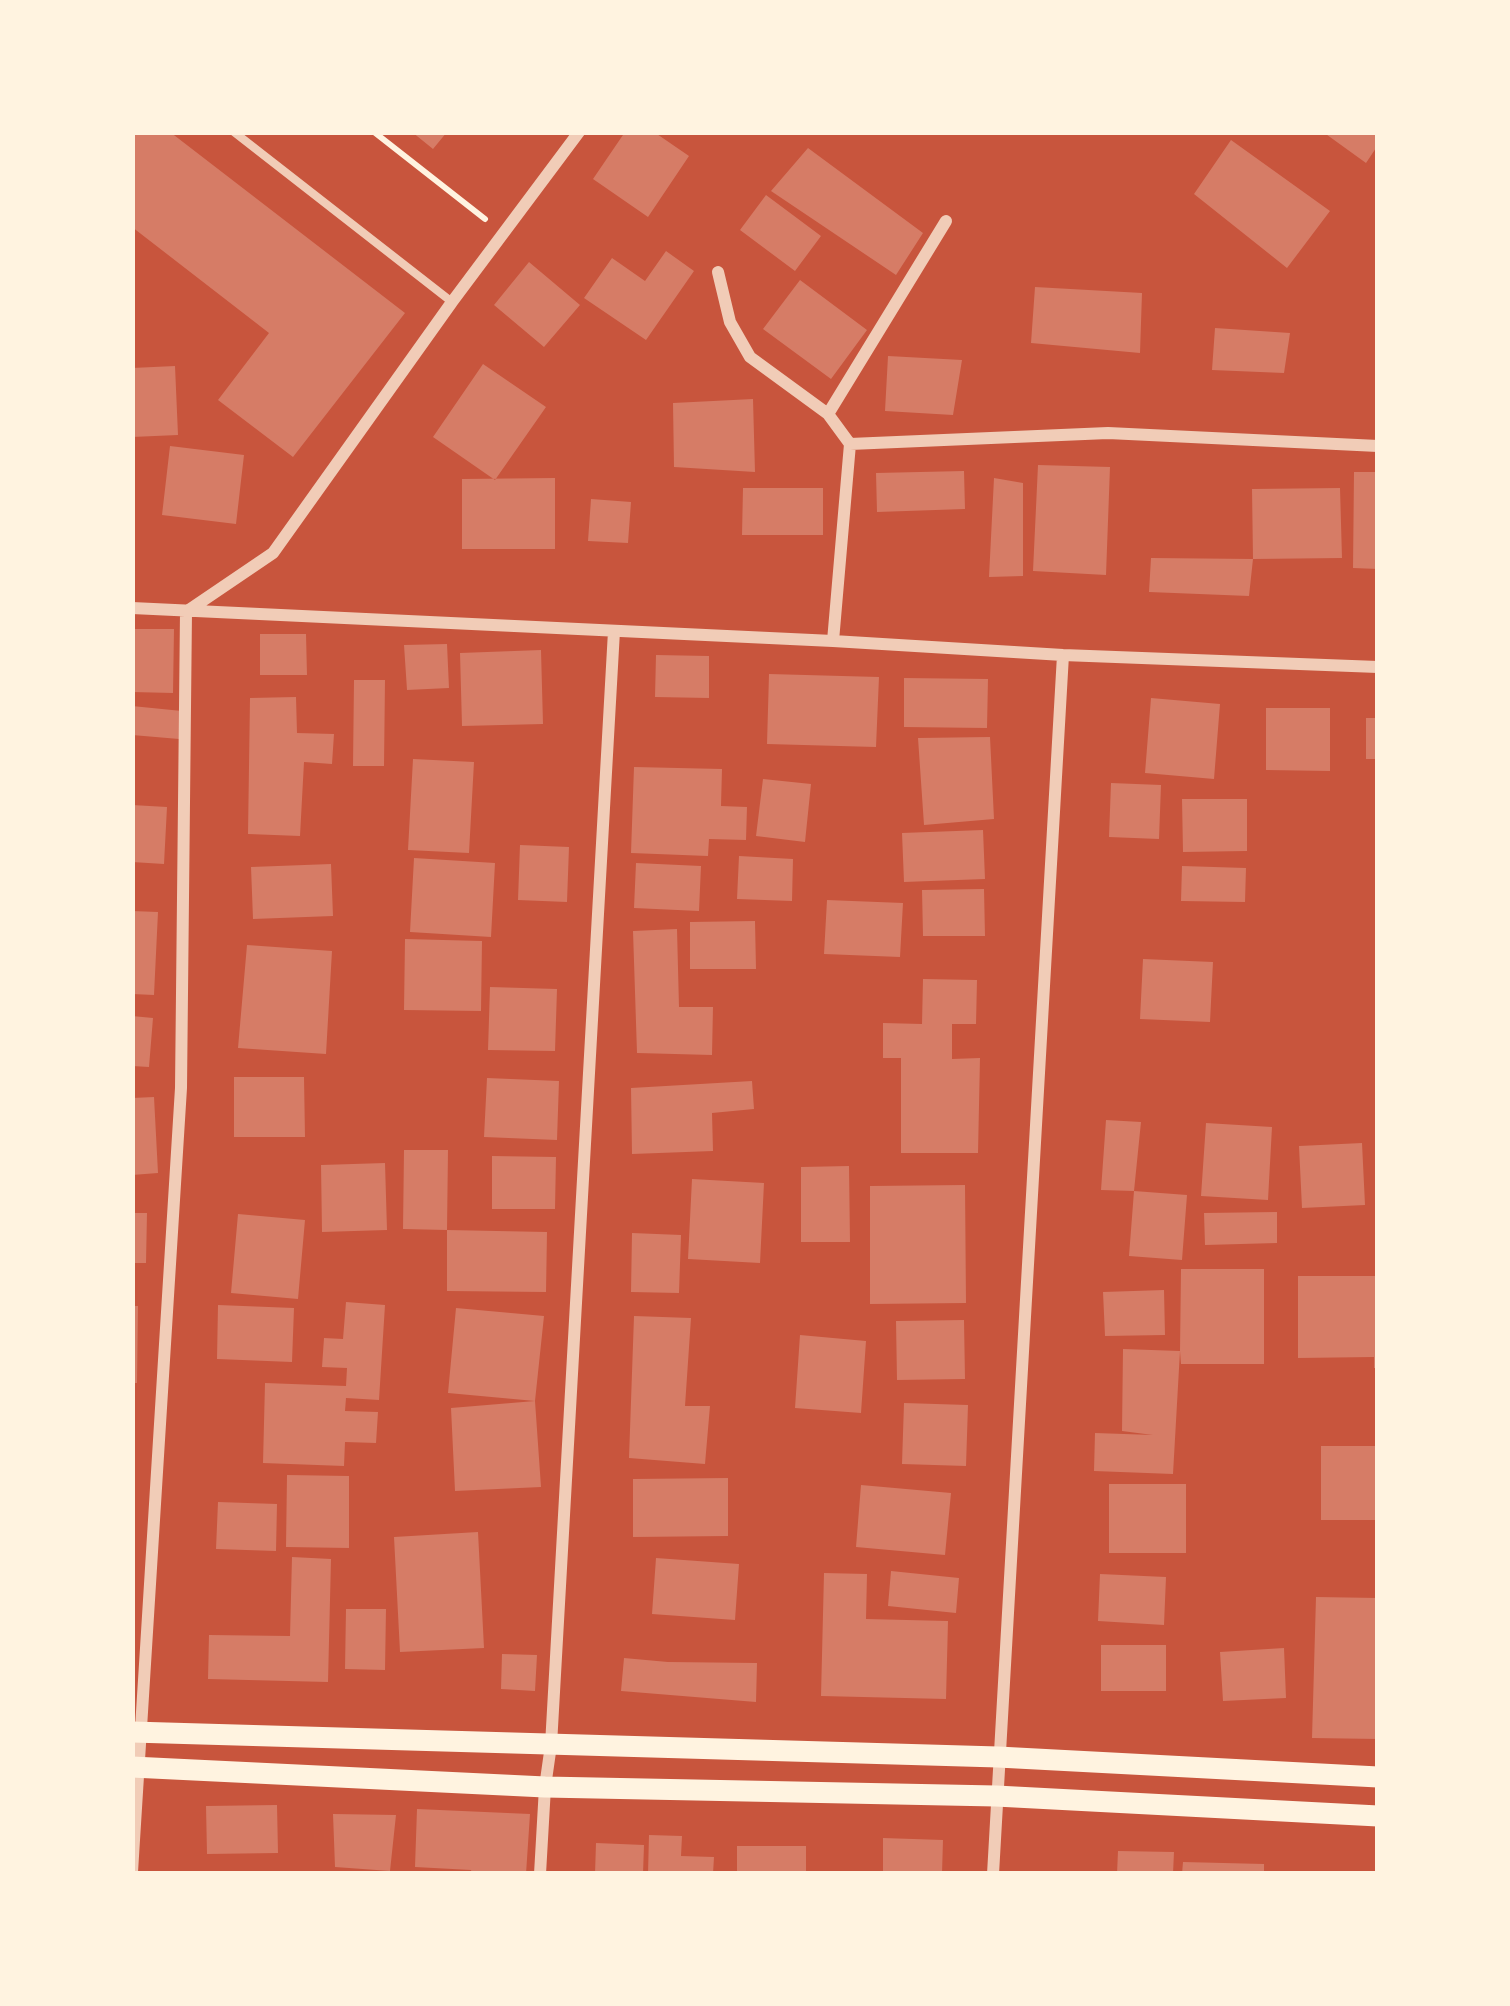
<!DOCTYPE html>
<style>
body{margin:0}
#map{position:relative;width:1510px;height:2006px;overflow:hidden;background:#c8553d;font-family:"DejaVu Sans",sans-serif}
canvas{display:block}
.frame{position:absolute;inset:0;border:135px solid #fff3e0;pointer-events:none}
</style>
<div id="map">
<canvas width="1510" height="2006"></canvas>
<div class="frame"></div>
</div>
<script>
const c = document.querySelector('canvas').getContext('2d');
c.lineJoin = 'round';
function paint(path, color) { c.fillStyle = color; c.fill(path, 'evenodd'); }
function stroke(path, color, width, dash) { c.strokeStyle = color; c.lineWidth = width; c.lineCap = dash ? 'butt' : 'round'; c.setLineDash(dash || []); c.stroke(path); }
paint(new Path2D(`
 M132,132H170L405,313L293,457L218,400L269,333L132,227Z
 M412,132H447L433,149Z
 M625,132H654L689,156L648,217L593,179Z
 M1323,132H1378V145L1366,163Z
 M1231,140L1330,211L1287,268L1194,194Z
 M808,148L923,233L896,275L771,191Z
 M766,195L821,236L795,271L740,230Z
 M666,251L694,271L646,340L584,298L612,258L645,281Z
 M529,262L580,305L544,347L494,305Z
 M800,280L867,330L831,379L763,329Z
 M1035,287L1142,293L1140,353L1031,343Z
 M1215,328L1290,333L1284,373L1212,370Z
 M888,356L962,360L953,415L885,411Z
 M483,364L546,407L495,480L433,437Z
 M175,366L178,435L132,437V368Z
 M753,399L755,472L674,467L673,403Z
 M170,446L244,455L236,524L162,515Z
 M1038,465L1110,467L1106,575L1033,571Z
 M964,471L965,509L877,512L876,473Z
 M1354,472H1378V569L1353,568Z
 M555,478V549H462V479Z
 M994,478L1023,483V576L989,577Z
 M743,488H823V535H742Z
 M1340,488L1342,558L1253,559L1249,596L1149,592L1151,558L1253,559L1252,489Z
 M591,499L631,502L628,543L588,541Z
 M132,629H174L173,693L132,692Z
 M260,634H306L307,675H260Z
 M447,644L449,688L407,690L404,645Z
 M541,650L543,724L462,726L460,653Z
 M656,655L709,656V698L655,697Z
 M769,674L879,677L876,747L767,744Z
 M904,678L988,679L987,728L904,727Z
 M354,680H385L384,766H353Z
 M296,697L297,733L334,734L332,764L304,762L300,836L248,834L250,698Z
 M1151,698L1220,704L1214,779L1145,773Z
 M132,706L182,711L179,739L132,735Z
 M1266,708H1330V771L1266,770Z
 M1366,718H1378V759H1366Z
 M990,737L994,819L924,825L918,738Z
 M413,759L474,762L469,853L408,850Z
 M634,767L722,769L721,806L747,807L746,840L709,839L708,856L631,853Z
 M763,779L811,784L805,842L756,836Z
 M1111,783L1161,785L1159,839L1109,837Z
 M1182,799H1247V851L1183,852Z
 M132,805L167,807L164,864L132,862Z
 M983,830L985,879L904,882L902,833Z
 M520,845L569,847L567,902L518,900Z
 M739,856L793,859L792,901L737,899Z
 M414,858L495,863L491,937L410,932Z
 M636,863L701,866L699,911L634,908Z
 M331,864L333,916L253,919L251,867Z
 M1182,866L1246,868L1245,902L1181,901Z
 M984,889L985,936H923L922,890Z
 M827,900L903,903L900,957L824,954Z
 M132,911L158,912L154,995L132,994Z
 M755,921L756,969H690V922Z
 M677,929L679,1007H713L712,1055L637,1053L633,931Z
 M405,939L482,941L481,1011L404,1010Z
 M247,945L332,951L326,1054L238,1048Z
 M1143,959L1213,962L1210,1022L1140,1019Z
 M923,979L977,980L976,1024H952V1059L980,1058L978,1153H901V1058H883V1023L922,1024Z
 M490,987L557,989L555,1051L488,1050Z
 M132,1016L153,1018L149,1067L132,1066Z
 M234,1077H304L305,1137H234Z
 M487,1078L559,1081L557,1140L484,1137Z
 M752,1081L754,1109L712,1113L713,1151L632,1154L631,1088Z
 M154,1097L158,1173L132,1175V1098Z
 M1106,1120L1141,1122L1134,1191L1101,1190Z
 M1206,1123L1272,1127L1268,1200L1201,1196Z
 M1362,1143L1365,1205L1302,1208L1299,1146Z
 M404,1150H448L447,1230L547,1232L546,1292L447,1291V1230L403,1229Z
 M492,1156L556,1157L555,1209H492Z
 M385,1163L387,1230L322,1232L321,1165Z
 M849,1166L850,1242H801V1167Z
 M692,1179L764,1183L760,1263L688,1259Z
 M965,1185L966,1303L870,1304V1186Z
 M1134,1191L1187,1195L1182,1260L1129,1256Z
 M1277,1212V1243L1205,1245L1204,1213Z
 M132,1213H147L146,1263H132Z
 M238,1214L305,1220L298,1299L231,1293Z
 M632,1233L681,1235L679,1293L631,1292Z
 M1181,1269H1264V1364H1181L1180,1351L1173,1474L1094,1471L1095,1433L1153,1435L1122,1431L1123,1349L1180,1351Z
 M1298,1276H1378V1368H1374V1357L1298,1358Z
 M1164,1290L1165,1335L1105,1336L1103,1292Z
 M346,1302L385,1305L379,1400L346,1398L345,1411L378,1412L376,1443L345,1442L344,1466L263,1463L265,1383L346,1386L347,1368L322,1367L324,1338L343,1339Z
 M218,1305L294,1308L292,1362L217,1359Z
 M132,1306H138L137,1383H132Z
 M456,1308L544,1316L535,1401L541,1487L455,1491L451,1408L535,1401L448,1393Z
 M634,1316L691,1318L685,1406H710L705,1464L629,1458Z
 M964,1320L965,1379L897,1380L896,1321Z
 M800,1335L866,1341L861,1413L795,1408Z
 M904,1403L968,1405L966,1466L902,1464Z
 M1321,1446H1378V1520H1321Z
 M287,1475L349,1476V1548L286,1547Z
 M728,1478V1536L633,1537V1479Z
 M1109,1484H1186V1553H1109Z
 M861,1485L951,1493L945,1555L856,1547Z
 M218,1502L277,1504L276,1551L216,1549Z
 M478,1532L484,1648L400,1652L394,1537Z
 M292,1557L331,1559L328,1682L208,1679L209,1635L290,1636Z
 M656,1558L739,1564L735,1620L652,1614Z
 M891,1571L959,1578L956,1613L888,1606Z
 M824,1573L867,1574L866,1619L948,1621L946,1699L821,1696Z
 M1100,1574L1166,1577L1164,1625L1098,1621Z
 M1316,1597L1378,1598V1739L1312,1738Z
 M346,1609H386L385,1670L345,1669Z
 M1101,1645H1166V1691H1101Z
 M1284,1648L1286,1698L1223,1701L1220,1652Z
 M502,1654L537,1655L535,1691L501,1689Z
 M624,1658L668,1662L757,1663L756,1702L621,1691Z
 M277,1805L278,1853L207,1854L206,1806Z
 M417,1809L530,1814L526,1874H472L471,1870L415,1867Z
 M333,1814L396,1815L390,1871L335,1867Z
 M649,1835L682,1836L681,1856L714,1857L713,1874H648Z
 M883,1838L943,1840L942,1874H883Z
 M596,1843L644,1845L643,1874H595Z
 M737,1846H806V1874H737Z
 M1118,1851L1174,1852L1173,1874H1117Z
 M1183,1862L1264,1864V1874H1182Z`), '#d67c66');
stroke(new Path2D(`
 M374,132L485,219`), '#fff3e0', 6);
stroke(new Path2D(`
 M234,132L452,302`), '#f1ccb7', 8);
stroke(new Path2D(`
 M718,272L730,322L750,357L828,414
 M850,444L828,414L946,221
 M132,608L833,641L1063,655L1378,667
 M833,641L850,444L1108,433L1378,446
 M132,1872L181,1088L186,612L273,553L452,302L579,132
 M540,1874L545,1787L551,1745L614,631
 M993,1874L1063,655`), '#f1ccb7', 12);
stroke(new Path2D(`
 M132,1732L998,1757L1378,1777
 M132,1767L545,1787L996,1796L1378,1816`), '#fff3e0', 21);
</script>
